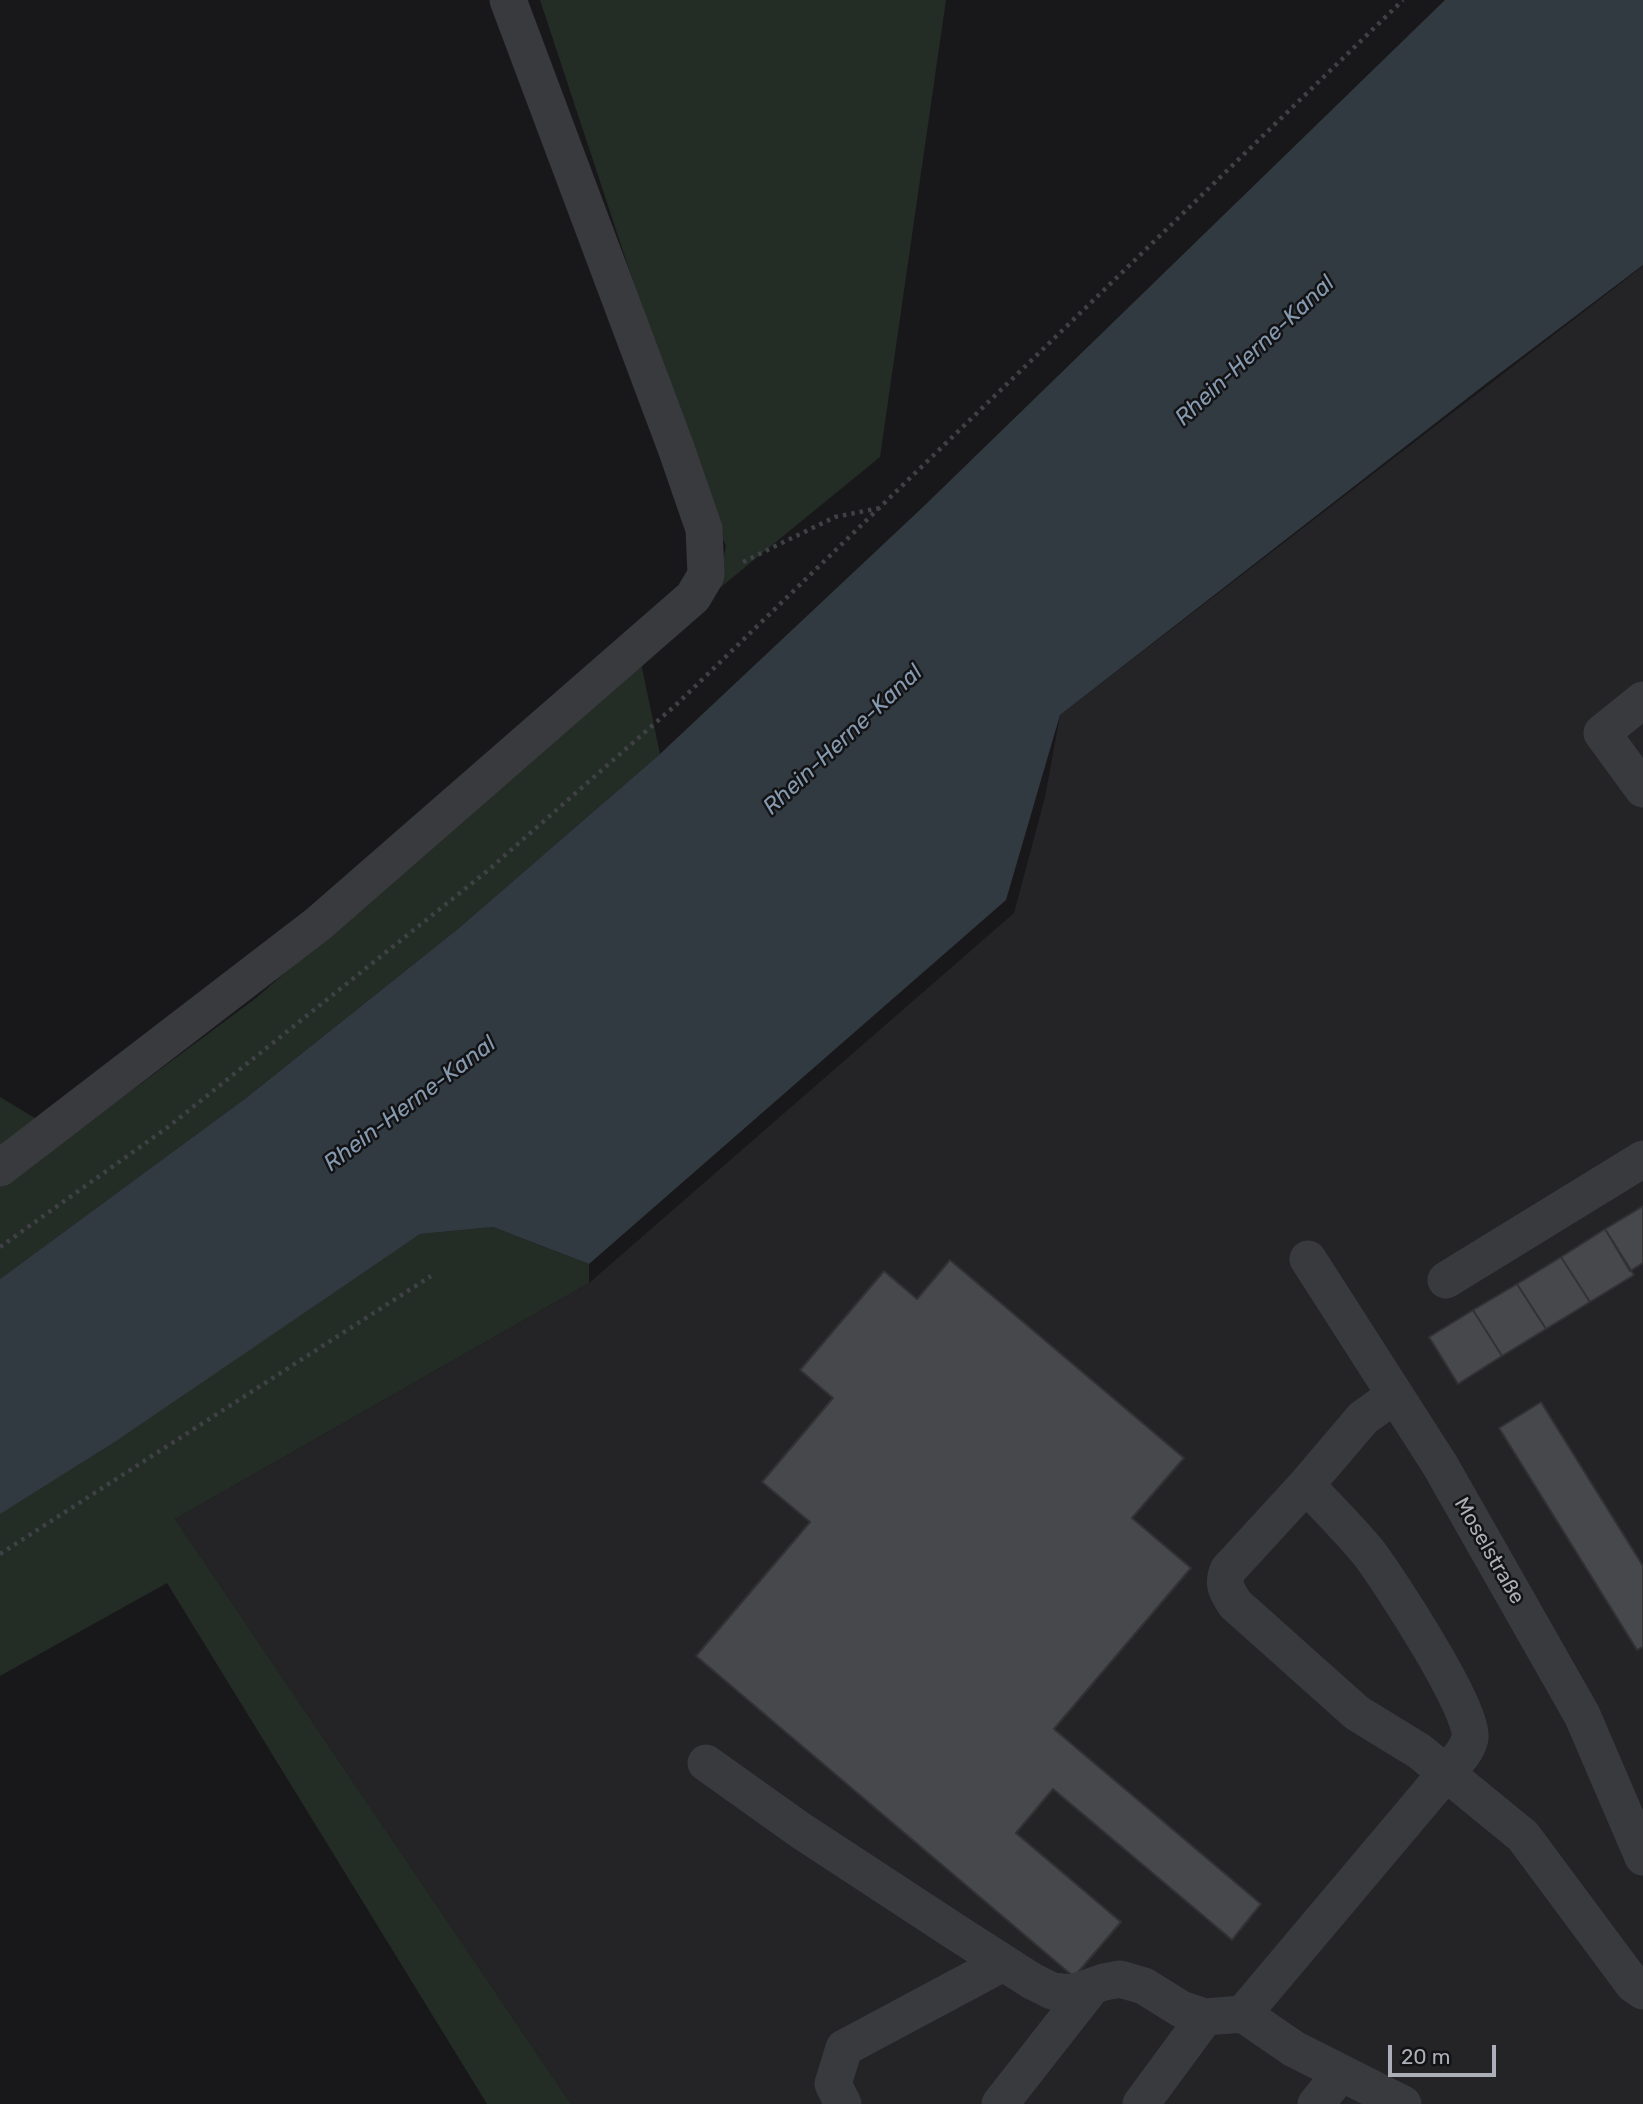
<!DOCTYPE html>
<meta charset="utf-8">
<style>
body{margin:0}
#map{position:relative;width:1643px;height:2104px;overflow:hidden;background:#18181a;font-family:Rubik,sans-serif}
canvas{display:block}
.scale{position:absolute;left:1388px;top:2045px;width:108px;height:32px;box-sizing:border-box;border:4px solid #acafb8;border-top:0;padding-left:9px;font-size:21px;line-height:24px;white-space:nowrap;color:#acafb8;-webkit-text-stroke:5px #131315;paint-order:stroke}
</style>
<div id="map">
<canvas width="1643" height="2104"></canvas>
<div class="scale">20 m</div>
</div>
<script>
const c = document.querySelector('canvas').getContext('2d');
c.lineJoin = 'round';
function paint(path, color) { c.fillStyle = color; c.fill(path, 'evenodd'); }
function stroke(path, color, width, dash) { c.strokeStyle = color; c.lineWidth = width; c.lineCap = dash ? 'butt' : 'round'; c.setLineDash(dash || []); c.stroke(path); }
function drawText(font, color, halo, rows, align = 'center') {
  c.font = font + ' Rubik,sans-serif'; c.lineWidth = 5; c.setLineDash([]); c.textBaseline = 'middle'; c.strokeStyle = halo; c.fillStyle = color; for (const [text, x, y, turn = 0] of rows) {
    c.save(); c.translate(x, y); c.rotate((+turn || 0) * Math.PI / 180); c.textAlign = isNaN(turn) ? turn : align; if (halo) c.strokeText(text, 0, 0); c.fillText(text, 0, 0); c.restore();
  }
}
paint(new Path2D(`
 M1643,266V2104H571L175,1519L589,1283L1014,913L1045,797L1060,715Z`), '#242427');
paint(new Path2D(`
 M540,0H946L880,457L716,591L726,546L704,496Z
 M641,663L660,754L459,928L246,1098L0,1279V1097L68,1138L256,998Z
 M493,1227L589,1264V1283L175,1519L571,2104H487L167,1583L0,1676V1513L420,1234Z`), '#242c26');
paint(new Path2D(`
 M1445,0H1643V265L1487,383L1060,715L1006,900L589,1264L493,1227L420,1234L116,1441L0,1514V1279L246,1098L459,928L660,754L923,507Z`), '#323a41');
const building = new Path2D(`
 M1643,1206V1263L1630,1271L1605,1229Z
 M1605,1229L1634,1275L1590,1302L1561,1257Z
 M1561,1257L1590,1302L1546,1329L1517,1284Z
 M950,1260L1184,1458L1132,1518L1191,1568L1054,1729L1261,1904L1232,1940L1053,1789L1016,1833L1121,1922L1074,1977L696,1656L810,1522L762,1482L833,1398L800,1370L884,1271L917,1299Z
 M1517,1284L1546,1329L1502,1356L1473,1310Z
 M1473,1310L1502,1356L1458,1384L1429,1337Z
 M1541,1402L1643,1566V1647L1637,1650L1499,1428Z`);
paint(building, '#47484c');
stroke(building, '#323235', 2);
stroke(new Path2D(`
 M743,562L835,517L880,508
 M0,1247L168,1127L486,872L678,703L1403,0
 M0,1554L431,1276`), '#3f4145', 4.5, [3.5, 5]);
stroke(new Path2D(`
 M1643,700L1602,733L1643,789
 M0,1168L318,924L693,597L706,575L704,529L676,448L508,0
 M1308,1259L1440,1465L1582,1715L1643,1857
 M1446,1280L1643,1159
 M1395,1395L1363,1418L1306,1485L1228,1570C1222,1585 1227,1591 1235,1604L1357,1713L1419,1751L1446,1773L1243,2014L1294,2049L1403,2104
 M1306,1485C1327,1507 1349,1529 1368,1552C1388,1578 1475,1711 1470,1738C1467,1752 1455,1763 1446,1773L1523,1836L1633,1984L1643,1991
 M706,1763L800,1830L954,1931L1032,1981L1052,1991L1072,1993L1104,1982L1120,1979L1144,1986L1181,2009L1205,2017L1243,2014
 M843,2104L833,2084L844,2048L1003,1963
 M1000,2104L1090,1989
 M1141,2104L1205,2017
 M1316,2104L1341,2073`), '#393a3e', 37);
drawText('21px', '#acafb8', '#131315', [
 ["Moselstraße",1489,1551,60]
]);
drawText('italic 23px', '#869aaf', '#131315', [
 ["Rhein-Herne-Kanal",1255,351,-43],
 ["Rhein-Herne-Kanal",843,740,-43],
 ["Rhein-Herne-Kanal",410,1104,-37]
]);
</script>
